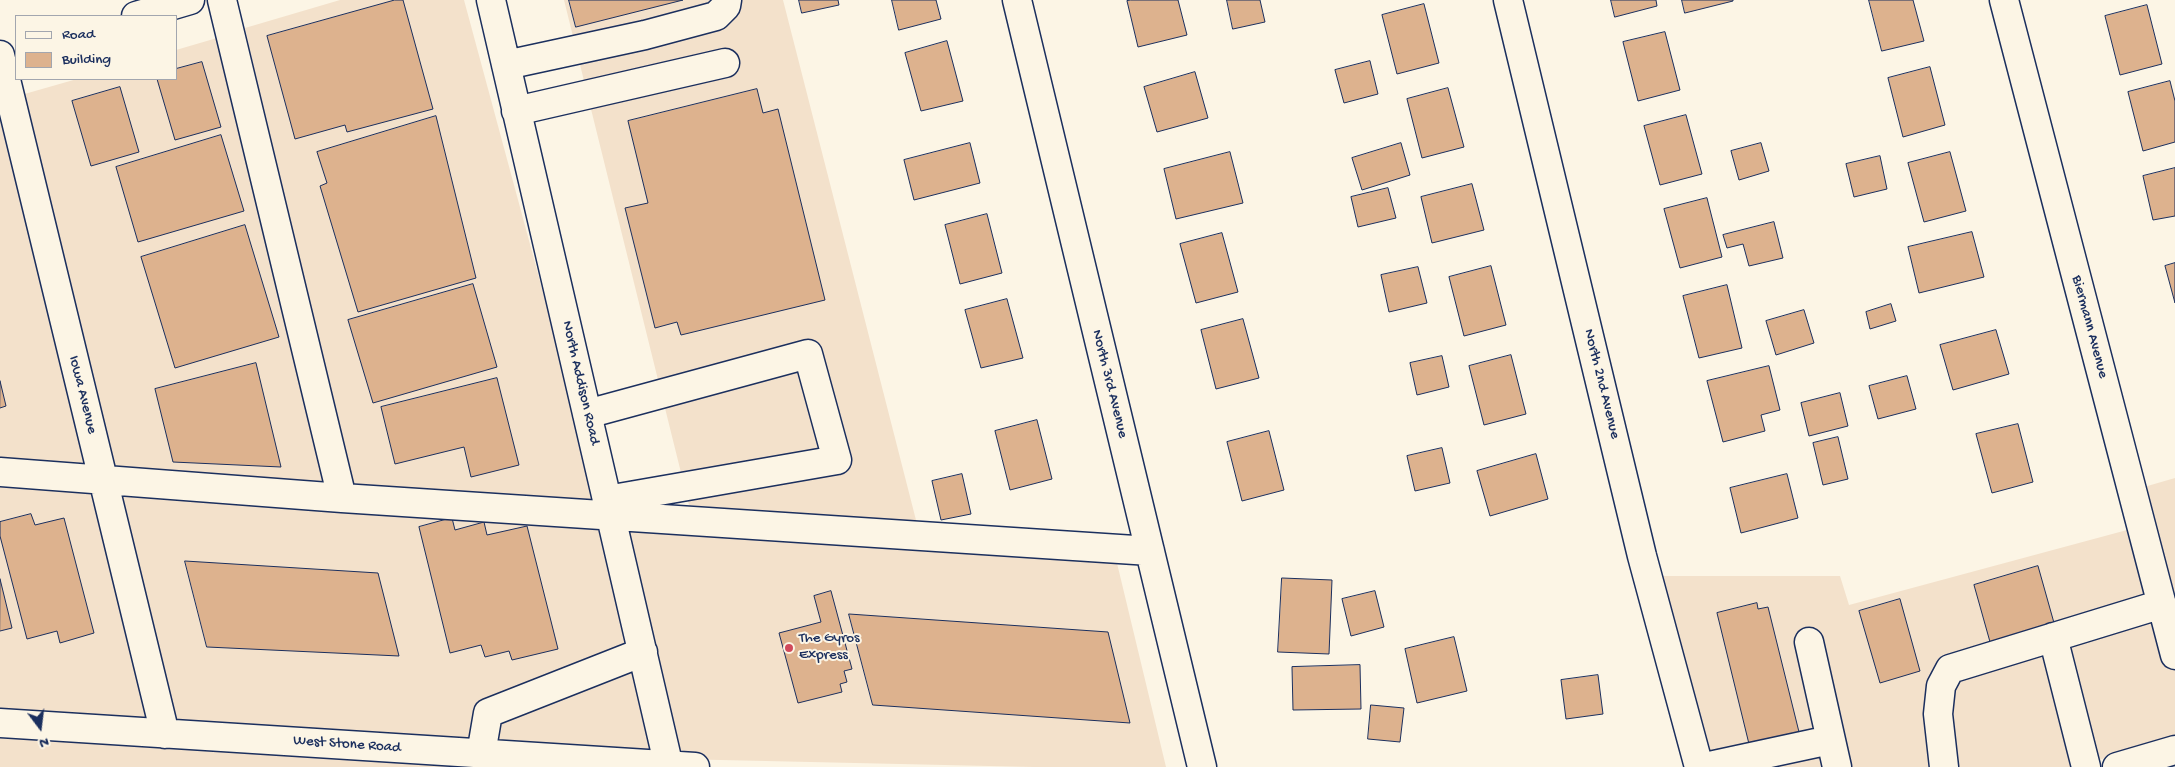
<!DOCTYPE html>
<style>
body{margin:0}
#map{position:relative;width:2175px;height:767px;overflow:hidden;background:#fcf5e5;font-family:"Gochi Hand",sans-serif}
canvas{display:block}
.legend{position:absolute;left:15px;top:15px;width:162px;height:65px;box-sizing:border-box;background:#fcf5e5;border:1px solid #a2a6af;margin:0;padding:6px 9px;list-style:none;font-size:15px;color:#1b2f5e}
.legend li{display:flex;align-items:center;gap:10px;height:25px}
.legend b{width:25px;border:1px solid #a2a6af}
.north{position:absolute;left:15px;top:702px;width:50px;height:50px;-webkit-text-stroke:4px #fcf5e5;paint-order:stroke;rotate:165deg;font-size:14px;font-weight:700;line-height:20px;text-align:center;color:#1b2f5e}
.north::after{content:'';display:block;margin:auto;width:18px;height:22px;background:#1b2f5e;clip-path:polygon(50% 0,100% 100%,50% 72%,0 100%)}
</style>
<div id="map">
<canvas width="2175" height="767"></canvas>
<ul class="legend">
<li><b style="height:6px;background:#fcf5e5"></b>Road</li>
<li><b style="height:14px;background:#ddb28e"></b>Building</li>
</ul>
<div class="north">N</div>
</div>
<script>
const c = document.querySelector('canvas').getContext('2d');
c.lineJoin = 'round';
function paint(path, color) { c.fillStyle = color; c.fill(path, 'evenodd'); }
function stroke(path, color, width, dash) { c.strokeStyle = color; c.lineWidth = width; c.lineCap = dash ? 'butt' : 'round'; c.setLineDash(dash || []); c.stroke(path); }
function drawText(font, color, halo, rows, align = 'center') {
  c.font = font + ' "Gochi Hand",sans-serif'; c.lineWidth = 4; c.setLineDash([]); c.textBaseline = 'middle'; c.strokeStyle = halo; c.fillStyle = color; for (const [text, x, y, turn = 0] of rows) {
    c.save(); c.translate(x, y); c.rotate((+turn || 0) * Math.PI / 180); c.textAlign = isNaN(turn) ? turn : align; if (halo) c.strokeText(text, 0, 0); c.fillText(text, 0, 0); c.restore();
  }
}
paint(new Path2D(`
 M340,0H464L601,507L348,491L245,28Z
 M564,0H783L917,524L689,505Z
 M217,38L335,505L603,524L662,767H0V101L77,79H176V50Z
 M2175,478V738L2074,767H1691L1641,576H1840L1849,605L2153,523L2144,487Z
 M620,522L1116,559L1166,767H1034L676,759Z`), '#f3e1cb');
const building = new Path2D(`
 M395,0H403L433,109L347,132L345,125L295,139L267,36Z
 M569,0H683L576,27Z
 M799,0H838L839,5L802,13Z
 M892,0H936L941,19L899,30Z
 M1131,0H1178L1187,35L1138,47L1127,1Z
 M1227,0H1260L1265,22L1233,29Z
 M1611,0H1656L1657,6L1615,17Z
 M1682,0H1733V1L1685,13Z
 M1869,0H1913L1924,41L1882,51Z
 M1424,4L1439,63L1397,74L1382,15Z
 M2147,5L2162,64L2120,75L2105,16Z
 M1665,32L1680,90L1638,101L1623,42Z
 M947,41L963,101L921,111L905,53Z
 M1370,61L1378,94L1344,103L1335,70Z
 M202,62L221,127L175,140L157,79H176V69Z
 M1930,67L1945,125L1903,137L1888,78Z
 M1195,72L1208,118L1157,132L1144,87Z
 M2170,81L2175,101V142L2143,151L2128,92Z
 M120,87L139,152L91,166L72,101Z
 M1448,88L1464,147L1422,158L1407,99Z
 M757,89L763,113L778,109L825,300L681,335L677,322L655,328L625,208L648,203L628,121Z
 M1686,115L1702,174L1660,185L1644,126Z
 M436,116L476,278L358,312L320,186L327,183L317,152Z
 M221,135L244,211L138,242L116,167Z
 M970,143L980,183L914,200L904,160Z
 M1401,143L1410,175L1362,190L1352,158Z
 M1761,143L1769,171L1739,180L1731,151Z
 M1230,152L1243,203L1176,219L1164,169Z
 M1950,152L1966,211L1924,222L1908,163Z
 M1880,156L1887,189L1854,197L1846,164Z
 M2175,168V216L2153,220L2143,176Z
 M1472,184L1484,230L1432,243L1421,197Z
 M1388,188L1396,218L1358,227L1351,197Z
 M1707,198L1722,257L1680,268L1664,209Z
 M987,214L1002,273L960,284L945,225Z
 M1774,222L1783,258L1749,266L1743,244L1727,248L1723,235Z
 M245,225L279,337L175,368L141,257Z
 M1972,232L1984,277L1919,293L1908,247Z
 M1222,233L1238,292L1196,303L1180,244Z
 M2175,263V303L2165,266Z
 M1491,266L1506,325L1464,336L1449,277Z
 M1418,267L1427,303L1389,312L1381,275Z
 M473,284L497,367L373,403L348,320Z
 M1727,285L1742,348L1699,358L1683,296Z
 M1007,299L1023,358L981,368L965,310Z
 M1891,304L1896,321L1870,329L1866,312Z
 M1804,310L1814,343L1776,355L1766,321Z
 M1243,319L1259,378L1216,389L1201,330Z
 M1996,330L2009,374L1953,390L1940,345Z
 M1511,355L1526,414L1484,425L1469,366Z
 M1442,356L1449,387L1417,395L1410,363Z
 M256,363L281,467L173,462L155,389Z
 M1769,366L1780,410L1761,415L1765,431L1723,442L1707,381Z
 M1907,376L1916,409L1878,419L1869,386Z
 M497,378L519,465L471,477L464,447L395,464L381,407Z
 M0,381L6,406L0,408Z
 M1840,393L1848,426L1809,436L1801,403Z
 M1037,420L1052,479L1010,490L995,431Z
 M2018,424L2033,482L1992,493L1976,434Z
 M1269,431L1284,490L1242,501L1227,442Z
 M1838,437L1848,479L1823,485L1813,443Z
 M1442,448L1450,483L1415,491L1407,456Z
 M1536,454L1548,499L1490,516L1477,471Z
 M962,474L971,514L941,520L932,481Z
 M1787,474L1798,518L1741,533L1730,488Z
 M31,514L35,525L64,518L94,633L60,643L57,631L27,639L0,536V522Z
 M452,518L455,530L484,522L487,535L527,526L558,649L512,660L509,651L485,657L481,645L450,653L419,527Z
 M185,561L378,573L399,656L207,647Z
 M2038,566L2056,630L1992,649L1974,585Z
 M1282,578L1332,580L1329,654L1278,652Z
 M0,579L12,628L0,631Z
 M831,591L852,669L844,671L847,682L840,684L842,692L798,703L779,633L821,622L814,596Z
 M1375,591L1384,627L1351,636L1342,599Z
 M1900,599L1920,671L1880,683L1859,611Z
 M1757,603L1758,609L1768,607L1799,732L1749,744L1717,613Z
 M849,614L1108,632L1130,723L873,705Z
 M1454,637L1467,691L1417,703L1405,649Z
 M1360,665L1361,709L1293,710L1292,667Z
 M1598,675L1603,714L1566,719L1561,680Z
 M1371,705L1404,708L1400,742L1368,739Z`);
paint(building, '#ddb28e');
stroke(building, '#1b2f5e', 1);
const minor = new Path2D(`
 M222,0L342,498
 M491,0L669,767
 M1017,0L1202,767
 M1508,0L1642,556L1699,767
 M2004,0L2175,655
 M136,16L190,0
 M0,55L165,734
 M506,65L645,35L716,16L726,6L727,0
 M516,111L725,63
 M587,414L808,354L837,460L607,500
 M0,472L342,498L1150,551
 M2053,637L2086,767
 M1809,642L1837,767
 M0,723L695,767
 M481,754L488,713L643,652
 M1705,767L1830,740
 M1944,767L1938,714L1941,686L1950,669L2162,604`);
const major = new Path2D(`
 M2117,767L2175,750`);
stroke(minor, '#1b2f5e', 31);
stroke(major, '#1b2f5e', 31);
stroke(minor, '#fcf5e5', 28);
stroke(major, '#fcf5e5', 28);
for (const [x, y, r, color] of [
 [789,648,5,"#d1495b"]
]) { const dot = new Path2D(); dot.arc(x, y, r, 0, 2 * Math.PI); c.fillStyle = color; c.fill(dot); stroke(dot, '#fcf5e5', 2); }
drawText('15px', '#1b2f5e', '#fcf5e5', [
 ["Biermann Avenue",2089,327,75],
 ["North Addison Road",580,383,77],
 ["North 3rd Avenue",1109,384,76],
 ["North 2nd Avenue",1601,384,76],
 ["Iowa Avenue",82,395,76],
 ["West Stone Road",347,745,4]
]);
drawText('15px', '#1b2f5e', '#fcf5e5', [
 ["The Gyros",799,639],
 ["Express",799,656]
], 'left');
</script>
